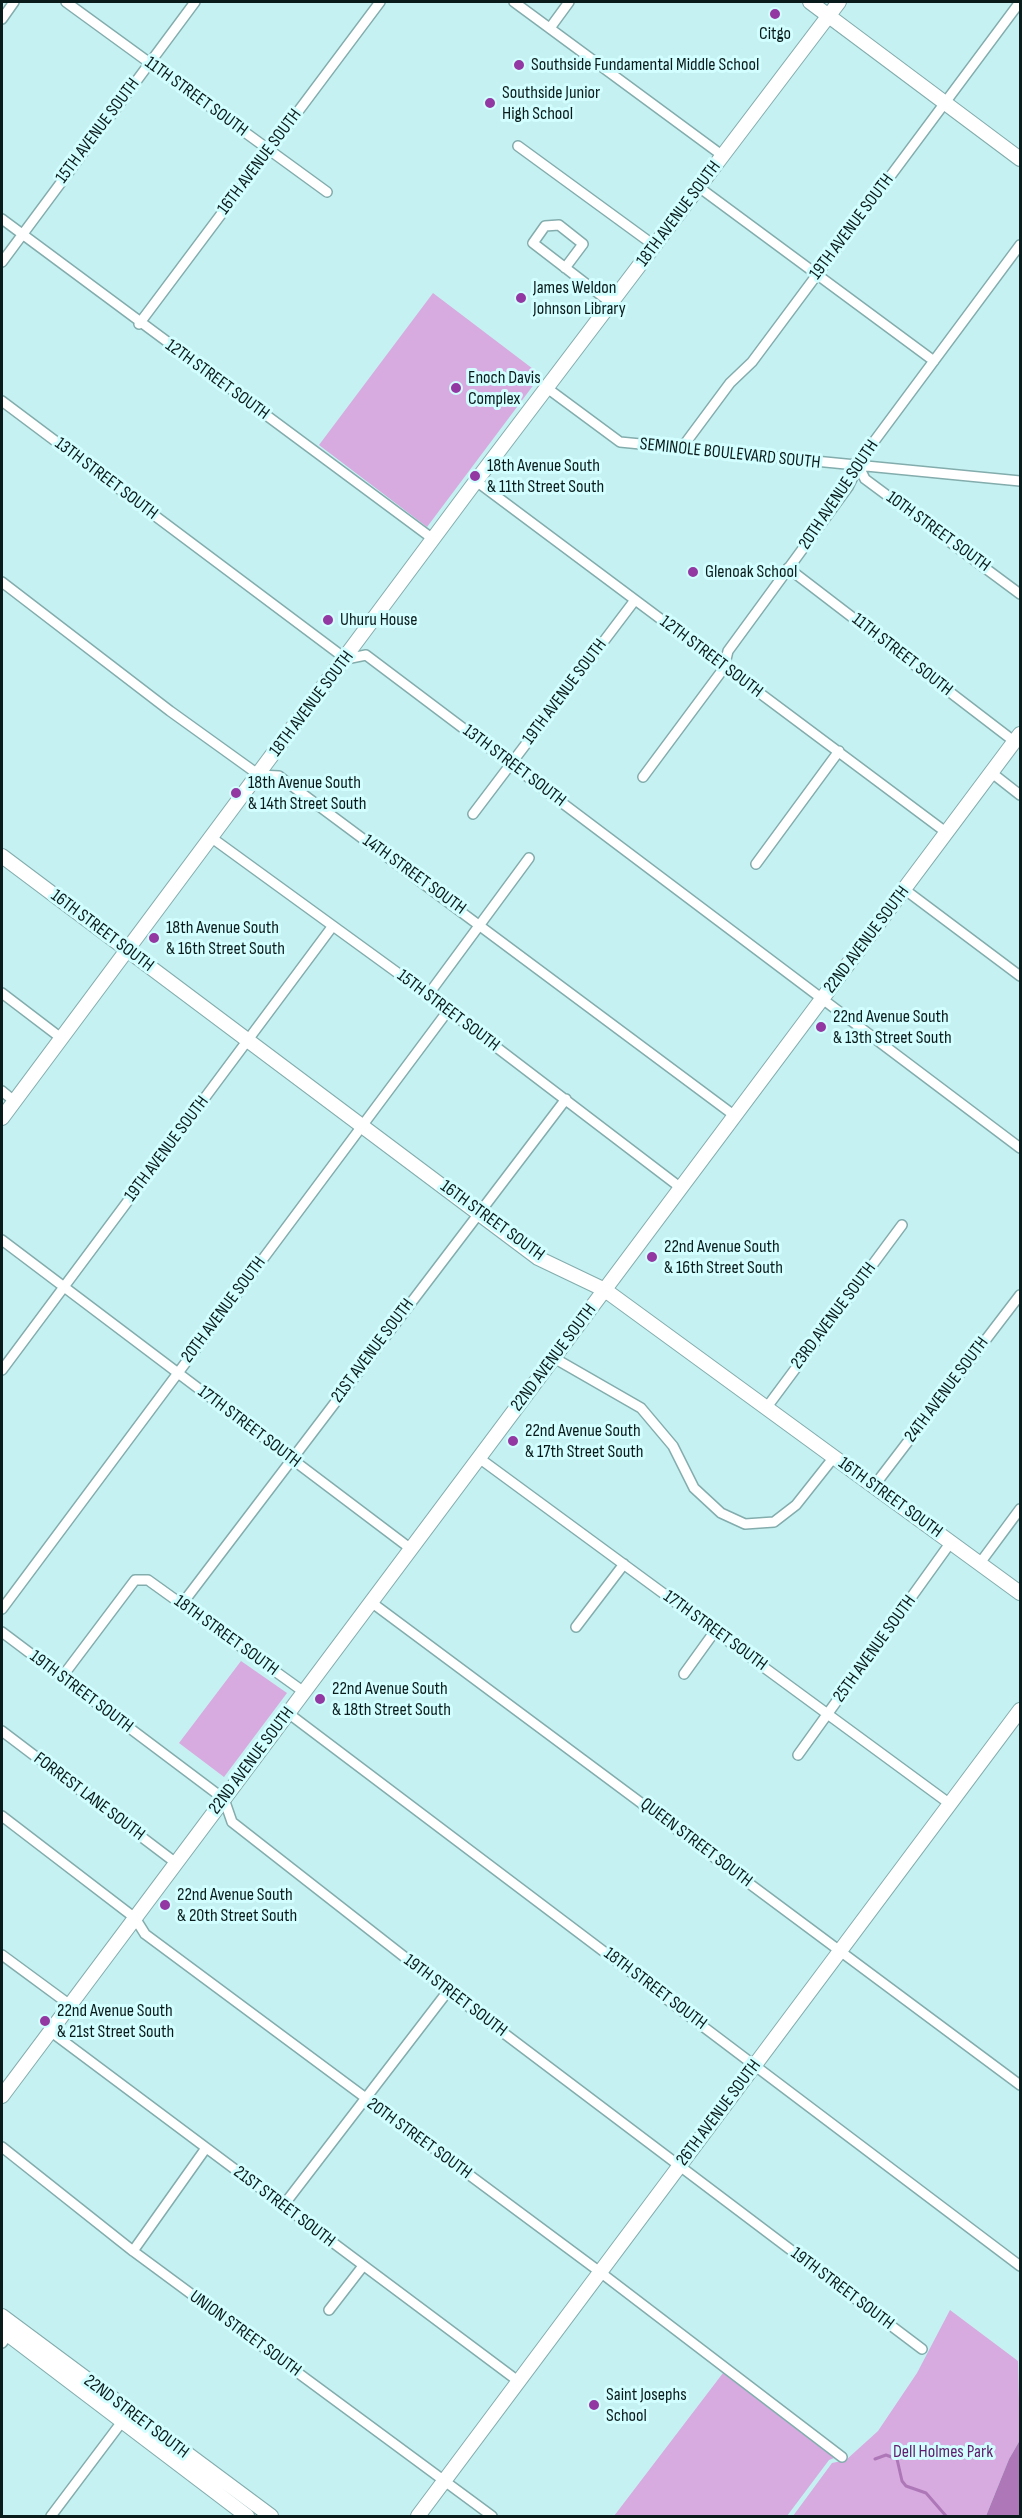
<!DOCTYPE html>
<style>
body{margin:0}
#map{position:relative;width:1022px;height:2518px;overflow:hidden;background:#c6f1f2;font-family:"Sofia Sans Condensed",sans-serif}
canvas{display:block}
.frame{position:absolute;inset:0;border:3px solid #0a1b1b;pointer-events:none}
</style>
<div id="map">
<canvas width="1022" height="2518"></canvas>
<div class="frame"></div>
</div>
<script>
const c = document.querySelector('canvas').getContext('2d');
c.lineJoin = 'round';
function paint(path, color) { c.fillStyle = color; c.fill(path, 'evenodd'); }
function stroke(path, color, width, dash) { c.strokeStyle = color; c.lineWidth = width; c.lineCap = dash ? 'butt' : 'round'; c.setLineDash(dash || []); c.stroke(path); }
function drawText(font, color, halo, rows, align = 'center') {
  c.font = font + ' "Sofia Sans Condensed",sans-serif'; c.lineWidth = 6; c.setLineDash([]); c.textBaseline = 'middle'; c.strokeStyle = halo; c.fillStyle = color; for (const [text, x, y, turn = 0] of rows) {
    c.save(); c.translate(x, y); c.rotate((+turn || 0) * Math.PI / 180); c.textAlign = isNaN(turn) ? turn : align; if (halo) c.strokeText(text, 0, 0); c.fillText(text, 0, 0); c.restore();
  }
}
paint(new Path2D(`
 M433,293L541,375L427,527L319,445Z
 M241,1661L287,1693L224,1777L179,1743Z
 M950,2310L1018,2361L1020,2440L1009,2459L986,2516H793L832,2463L846,2460L878,2431L917,2373Z
 M723,2373L834,2458L829,2460L787,2516H614Z`), '#d7abdf');
paint(new Path2D(`
 M1020,2440V2516H986L1009,2459Z`), '#ae78b8');
stroke(new Path2D(`
 M875,2459L886,2455L897,2459L902,2481L906,2486L926,2493L946,2516`), '#ae78b8', 3);
const street = new Path2D(`
 M66,2L327,192
 M514,2L723,156
 M2,19L14,2
 M550,28L569,2
 M518,146L655,246
 M700,188L934,361
 M2,219L433,539
 M2,262L195,2
 M565,268L583,244L559,225L545,226L533,243L611,303
 M139,324L380,2
 M547,388L620,442L1020,481
 M2,401L346,659L366,655L1020,1148
 M681,449L730,383L752,362L1020,2
 M859,467L865,479L1020,594
 M476,481L947,833
 M788,568L1015,742
 M2,582L170,711L259,775L279,776L284,780L735,1116
 M992,773L1020,795
 M643,777L724,668L728,651L848,487L864,455L1020,245
 M473,814L635,600
 M212,838L428,995L681,1188
 M756,864L839,751
 M904,889L1020,976
 M2,993L61,1038
 M428,995L529,858
 M2,1091L14,1101
 M2,1240L411,1549
 M554,1358L641,1408L673,1446L694,1488L721,1513L745,1524L774,1522L796,1505L834,1457
 M2,1370L332,927
 M767,1407L902,1225
 M479,1458L950,1804
 M874,1486L1020,1295
 M980,1563L1020,1509
 M371,1602L1020,2085
 M182,1604L566,1099
 M2,1609L447,1012
 M576,1627L624,1564
 M2,1632L224,1799L232,1822L448,1991L922,2349
 M684,1674L715,1631
 M62,1677L135,1580H148L304,1692
 M288,1713L1020,2266
 M2,1731L176,1863
 M798,1755L951,1542
 M2,1816L135,1918L145,1934L600,2272L842,2457
 M2,1955L70,2005
 M50,2031L518,2381
 M2,2147L133,2251L492,2516
 M283,2206L448,1991
 M133,2251L206,2148
 M329,2310L363,2266
 M2,2343L12,2330
 M51,2516L124,2419`);
const secondary = new Path2D(`
 M810,2L1020,159
 M2,856L538,1258L605,1290L1020,1593
 M2,1118L476,481L839,2
 M2,2096L1020,734
 M2,2316L271,2516
 M2,2330L247,2516
 M418,2516L1020,1710`);
stroke(street, '#83acad', 12);
stroke(secondary, '#83acad', 16);
stroke(street, '#fff', 9);
stroke(secondary, '#fff', 14);
for (const [x, y, r, color] of [
 [775,14,6,"#9338a3"],
 [519,65,6,"#9338a3"],
 [490,103,6,"#9338a3"],
 [521,298,6,"#9338a3"],
 [456,388,6,"#9338a3"],
 [475,476,6,"#9338a3"],
 [693,572,6,"#9338a3"],
 [328,620,6,"#9338a3"],
 [236,793,6,"#9338a3"],
 [154,938,6,"#9338a3"],
 [821,1027,6,"#9338a3"],
 [652,1257,6,"#9338a3"],
 [513,1441,6,"#9338a3"],
 [320,1699,6,"#9338a3"],
 [165,1905,6,"#9338a3"],
 [45,2021,6,"#9338a3"],
 [594,2405,6,"#9338a3"]
]) { const dot = new Path2D(); dot.arc(x, y, r, 0, 2 * Math.PI); c.fillStyle = color; c.fill(dot); stroke(dot, '#d3feff', 2); }
drawText('18px', '#0a1b1b', '#d3feff', [
 ["Citgo",775,34,"center"],
 ["Southside Fundamental Middle School",531,65],
 ["Southside Junior",502,93],
 ["High School",502,114],
 ["James Weldon",533,288],
 ["Johnson Library",533,309],
 ["Enoch Davis",468,378],
 ["Complex",468,399],
 ["18th Avenue South",487,466],
 ["& 11th Street South",487,487],
 ["Glenoak School",705,572],
 ["Uhuru House",340,620],
 ["18th Avenue South",248,783],
 ["& 14th Street South",248,804],
 ["18th Avenue South",166,928],
 ["& 16th Street South",166,949],
 ["22nd Avenue South",833,1017],
 ["& 13th Street South",833,1038],
 ["22nd Avenue South",664,1247],
 ["& 16th Street South",664,1268],
 ["22nd Avenue South",525,1431],
 ["& 17th Street South",525,1452],
 ["22nd Avenue South",332,1689],
 ["& 18th Street South",332,1710],
 ["22nd Avenue South",177,1895],
 ["& 20th Street South",177,1916],
 ["22nd Avenue South",57,2011],
 ["& 21st Street South",57,2032],
 ["Saint Josephs",606,2395],
 ["School",606,2416]
], 'left');
drawText('18px', '#0a1b1b', '#d3feff', [
 ["11TH STREET SOUTH",196,97,36],
 ["15TH AVENUE SOUTH",98,131,-53],
 ["16TH AVENUE SOUTH",260,162,-53],
 ["18TH AVENUE SOUTH",679,214,-53],
 ["19TH AVENUE SOUTH",852,227,-53],
 ["12TH STREET SOUTH",217,380,36],
 ["SEMINOLE BOULEVARD SOUTH",730,454,6],
 ["13TH STREET SOUTH",106,479,37],
 ["20TH AVENUE SOUTH",839,495,-56],
 ["10TH STREET SOUTH",938,532,36],
 ["11TH STREET SOUTH",902,655,38],
 ["12TH STREET SOUTH",711,657,37],
 ["19TH AVENUE SOUTH",565,692,-53],
 ["18TH AVENUE SOUTH",312,704,-53],
 ["13TH STREET SOUTH",514,766,37],
 ["14TH STREET SOUTH",414,875,36],
 ["16TH STREET SOUTH",102,931,37],
 ["22ND AVENUE SOUTH",867,940,-53],
 ["15TH STREET SOUTH",448,1011,37],
 ["19TH AVENUE SOUTH",167,1149,-53],
 ["16TH STREET SOUTH",492,1221,36],
 ["20TH AVENUE SOUTH",224,1310,-53],
 ["23RD AVENUE SOUTH",834,1316,-53],
 ["21ST AVENUE SOUTH",373,1351,-53],
 ["22ND AVENUE SOUTH",554,1358,-53],
 ["24TH AVENUE SOUTH",947,1390,-53],
 ["17TH STREET SOUTH",249,1427,37],
 ["16TH STREET SOUTH",890,1498,36],
 ["17TH STREET SOUTH",715,1631,36],
 ["18TH STREET SOUTH",226,1636,36],
 ["25TH AVENUE SOUTH",875,1649,-54],
 ["19TH STREET SOUTH",81,1692,37],
 ["22ND AVENUE SOUTH",252,1761,-53],
 ["FORREST LANE SOUTH",89,1797,37],
 ["QUEEN STREET SOUTH",696,1843,37],
 ["18TH STREET SOUTH",655,1989,37],
 ["19TH STREET SOUTH",455,1996,37],
 ["26TH AVENUE SOUTH",719,2113,-53],
 ["20TH STREET SOUTH",419,2139,36],
 ["21ST STREET SOUTH",284,2207,37],
 ["19TH STREET SOUTH",842,2289,37],
 ["UNION STREET SOUTH",245,2334,36],
 ["22ND STREET SOUTH",136,2417,37]
]);
drawText('18px', '#5f1d6b', '#d3feff', [
 ["Dell Holmes Park",943,2452]
]);
</script>
